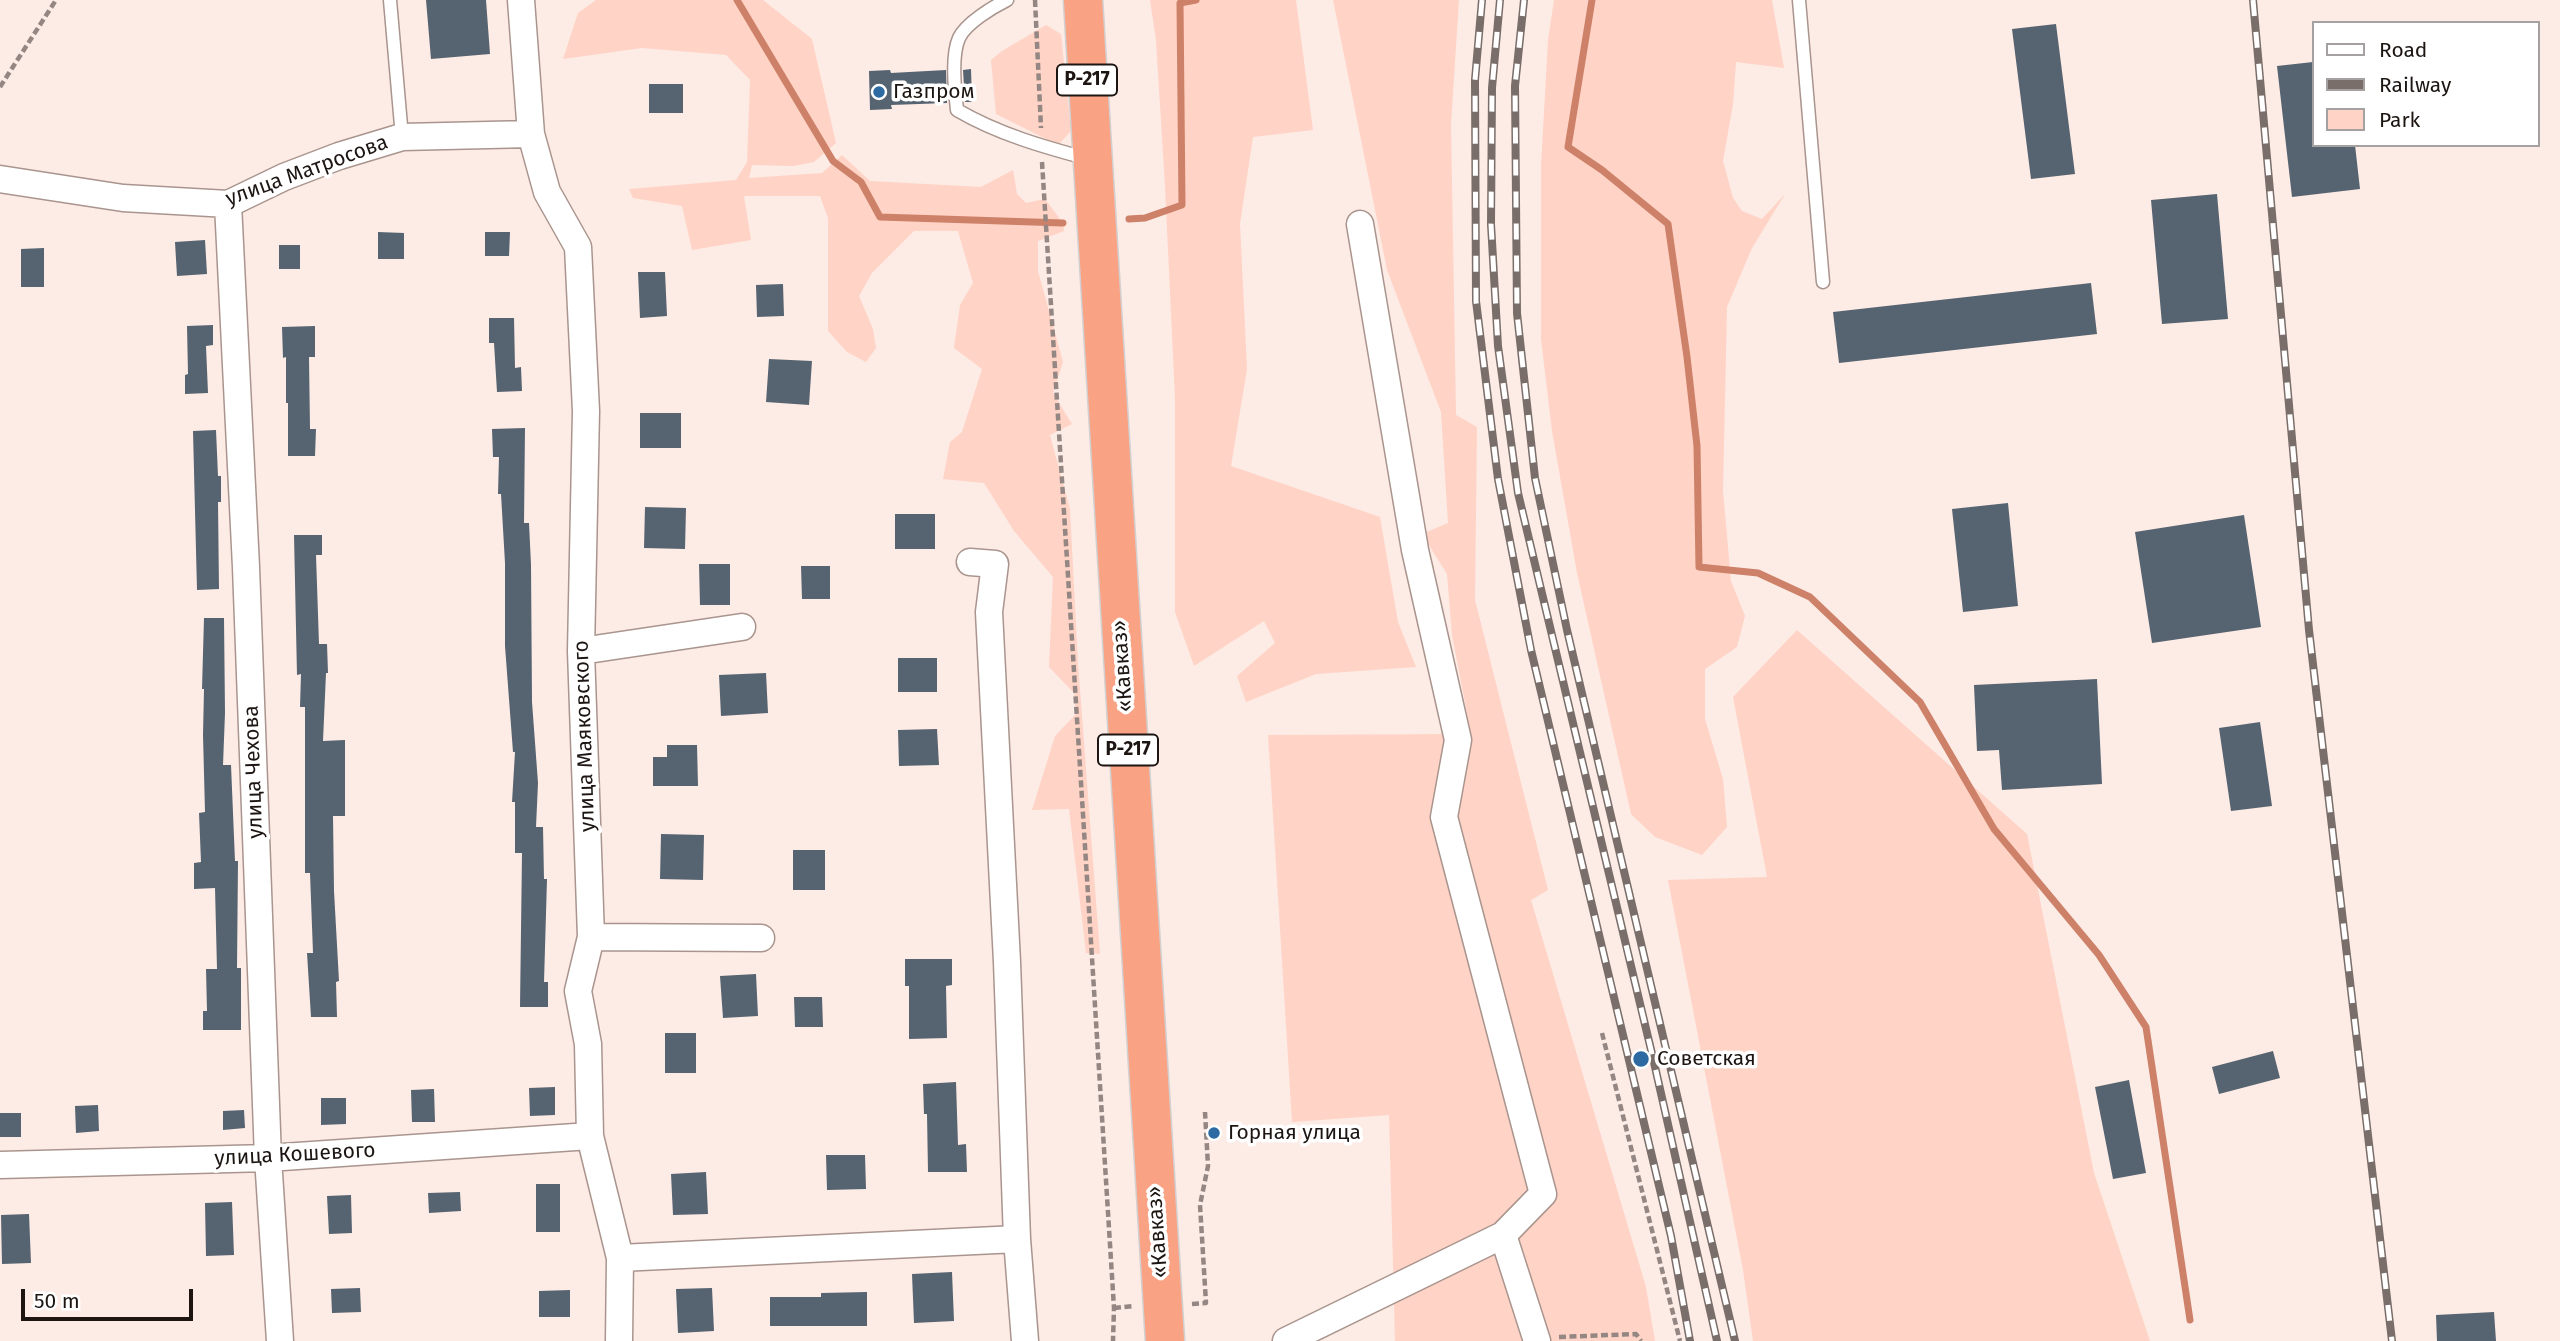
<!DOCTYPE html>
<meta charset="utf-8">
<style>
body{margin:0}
#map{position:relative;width:2560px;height:1341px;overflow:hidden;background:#fdebe5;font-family:"Fira Sans",sans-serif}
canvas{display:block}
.legend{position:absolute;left:2312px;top:21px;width:228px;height:126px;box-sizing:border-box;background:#fff;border:2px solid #a4a1a0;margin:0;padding:9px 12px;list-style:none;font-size:21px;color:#1c1512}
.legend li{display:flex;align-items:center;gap:14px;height:35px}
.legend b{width:35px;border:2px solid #a4a1a0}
.scale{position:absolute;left:21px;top:1289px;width:172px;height:32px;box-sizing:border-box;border:4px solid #1c1512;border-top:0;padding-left:9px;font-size:21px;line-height:24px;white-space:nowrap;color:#1c1512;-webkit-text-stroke:5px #fff;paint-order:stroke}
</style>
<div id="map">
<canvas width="2560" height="1341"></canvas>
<ul class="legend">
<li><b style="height:9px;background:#fff"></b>Road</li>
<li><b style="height:9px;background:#796e6a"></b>Railway</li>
<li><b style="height:19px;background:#ffd3c5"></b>Park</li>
</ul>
<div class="scale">50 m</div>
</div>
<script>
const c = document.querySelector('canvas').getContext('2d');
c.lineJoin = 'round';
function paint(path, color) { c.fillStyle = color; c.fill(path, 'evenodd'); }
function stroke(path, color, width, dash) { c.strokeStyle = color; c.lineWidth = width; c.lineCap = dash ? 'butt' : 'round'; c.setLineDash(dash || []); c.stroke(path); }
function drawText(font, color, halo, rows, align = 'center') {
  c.font = font + ' "Fira Sans",sans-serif'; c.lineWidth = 7; c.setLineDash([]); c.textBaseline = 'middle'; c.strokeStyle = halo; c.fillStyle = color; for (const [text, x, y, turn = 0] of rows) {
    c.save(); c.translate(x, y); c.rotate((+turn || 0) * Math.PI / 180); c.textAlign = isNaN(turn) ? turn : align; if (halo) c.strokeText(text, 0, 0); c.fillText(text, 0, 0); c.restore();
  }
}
paint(new Path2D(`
 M596,0H763L812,39L836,143L814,162L794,166L752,165L749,178L822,173L842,155L870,181L981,187L1013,170L1017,194L1026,203L1045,199L1063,223L1064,231L1038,241V271L1063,362L1053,393L1072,424L1050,435L1070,509L1078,663L1100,954L1086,953L1069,809L1032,810L1055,736L1076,714L1074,693L1049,667L1053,577L1014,531L984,483L943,479L950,442L962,432L982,369L954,348L960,305L973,283L958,231H914L872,273L859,296L873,329L876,348L866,362L847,352L828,331V218L820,196H744L751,240L692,250L682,206L633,198L629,189L736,180L747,162L750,80L726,55L642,48L563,59L578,13Z
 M1150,0H1296L1313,130L1253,137L1240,224L1247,369L1231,466L1380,517L1398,622L1416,667L1316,674L1246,702L1237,676L1275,643L1264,621L1194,666L1175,612V398L1165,186L1156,40Z
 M1333,0H1459L1451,125L1456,415L1477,427L1475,600L1548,890L1531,900L1646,1287L1655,1341H1395L1389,1115L1292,1122L1268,735L1471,734L1452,635L1447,574L1422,534L1448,523L1441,412L1387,270Z
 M1554,0H1772L1784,68L1736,62L1733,104L1723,161L1733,198L1742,211L1762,219L1785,194L1752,248L1727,307L1723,491L1731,581L1745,616L1737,647L1705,669V719L1723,779L1727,827L1702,855L1655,837L1631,814L1577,573L1552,431L1541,339V166L1548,40Z
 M1046,25L1061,34L1071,131L1058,145L996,114L991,60L1002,51Z
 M1797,630L2027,834L2094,1173L2150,1341H1753L1743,1270L1668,880L1767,877L1733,697Z`), '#ffd3c5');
stroke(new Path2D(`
 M737,0L833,161L861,182L880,217L1063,223
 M1592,0L1568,147L1602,170L1668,224L1687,357L1697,446L1699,567L1758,573L1810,597L1920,702L1994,829L2099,955L2146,1027L2190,1320
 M1129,219L1145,218L1182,205L1180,3L1196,0`), '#cd8169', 7);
paint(new Path2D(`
 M426,0H486L490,54L431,59Z
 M2056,24L2075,174L2031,179L2012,29Z
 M2313,62V145H2355L2360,189L2292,197L2277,66Z
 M971,69L972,102H965L963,70Z
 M890,70L891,73L946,70L947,103L891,105L892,109L870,110L869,71Z
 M649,84H683V113H649Z
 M2217,194L2228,319L2162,324L2151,200Z
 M378,232L404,233V259H378Z
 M485,232H510L509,256H485Z
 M205,240L207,274L177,276L175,242Z
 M279,245H300V269H279Z
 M44,248V287H21V249Z
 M638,272H665L667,316L640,318Z
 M2091,283L2097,334L1839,363L1833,312Z
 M783,284L784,316L757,317L756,285Z
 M489,318H514L515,368L521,367L522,391L497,392L494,343H489Z
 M213,325V345L206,346L208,393L185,394V375L188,374L187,326Z
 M315,326V357H309L310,429H316L315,456H288V403H286V357L283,358L282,327Z
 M769,359L812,361L809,405L766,402Z
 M640,413H681V448H640Z
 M525,428L524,523H529L531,565L532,702L538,783L536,827H543L544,879H547L544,982H548V1007H520L522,853H515V802H512L515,752H513L505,646V563L501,494H498L499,457H493L492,429Z
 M216,430L218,476H221V502H218L219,589L197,590L193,431Z
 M2008,503L2018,606L1963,612L1952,509Z
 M645,507L686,508L685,549L644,548Z
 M895,514H935V549H895Z
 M2244,515L2261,627L2152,643L2135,532Z
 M294,535H322V555H316L319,644H327L328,673H326L323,741L345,740V816H333L334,891L339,981L336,982L337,1017H311L307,953H313L310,873H305V707H300L301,674L297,675Z
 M699,564H730V605H700Z
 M801,566H830V599H802Z
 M204,618H224L225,713L223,765H231L235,861H238L237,968H241V1030H203V1011H207L206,969H217L215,888L194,889V863L201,862L199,813L205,812L203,735L204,689H202Z
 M898,658H937V692H898Z
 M766,673L768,713L721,716L719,675Z
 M2097,679L2102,784L2002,790L1999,750L1977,751L1974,685Z
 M2260,722L2272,806L2231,811L2219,728Z
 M937,729L939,765L899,766L898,730Z
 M667,745H697L698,786H653V757H667Z
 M661,834L704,835L703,880L660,879Z
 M793,850H825V890H793Z
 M905,959H952V985L946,986L947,1038L909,1039V986H905Z
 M756,974L758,1016L723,1018L720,976Z
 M794,997H822L823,1027H795Z
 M665,1033H696V1073H665Z
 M2273,1051L2280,1078L2219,1094L2212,1067Z
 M2129,1080L2146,1173L2113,1179L2095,1087Z
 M956,1082L958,1145L966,1144L967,1172H928L927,1114H924L923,1084Z
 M555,1087V1115L530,1116L529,1088Z
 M434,1089L435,1122H412L411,1090Z
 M321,1098H346V1124L321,1125Z
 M98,1105L99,1131L76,1133L75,1106Z
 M244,1110L245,1128L223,1130V1111Z
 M0,1113H21V1137H0Z
 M826,1155H865L866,1189L827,1190Z
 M706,1172L708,1214L673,1215L671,1174Z
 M536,1184H560V1232H536Z
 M460,1192L461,1211L429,1213L428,1193Z
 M351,1195L352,1233L329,1234L327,1196Z
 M232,1202L234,1255L206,1256L205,1203Z
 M29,1214L31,1263L2,1264L1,1215Z
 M952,1272L954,1321L914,1323L912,1274Z
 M360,1288L361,1312L332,1313L331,1289Z
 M712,1288L714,1331L678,1333L676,1289Z
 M570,1290V1317H539V1291Z
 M867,1292V1326H770V1297H821V1293Z
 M2494,1312L2496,1341H2437L2436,1315Z`), '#566370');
const service = new Path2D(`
 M390,0L402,137
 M1007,0C993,7 966,23 959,38C951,56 955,91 957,110C998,134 1044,147 1089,159
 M1799,0L1823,282`);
const minor = new Path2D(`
 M521,0L531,134L547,192L578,247L586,411L581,651L591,937L578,991L588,1044L590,1136L620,1258L619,1341
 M0,179L123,198L228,204L284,177L339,156L402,137L531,134
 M228,204L246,567L268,1158L280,1341
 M970,562L995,564L989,612L1007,962L1017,1239L1025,1341
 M581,651L742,627
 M591,937L761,938
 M0,1165L268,1158L590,1136
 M1503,1235L1537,1341
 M620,1258L1017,1239
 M1286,1341L1503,1235L1543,1194L1444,817L1458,740L1415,550L1360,224`);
const trunk = new Path2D(`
 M1083,0L1165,1341`);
stroke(service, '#a9958e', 15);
stroke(minor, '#a9958e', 29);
stroke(trunk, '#d2d0d0', 41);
stroke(new Path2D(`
 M1035,0L1041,128
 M0,87L56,0
 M1042,162L1114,1308L1113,1341
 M1602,1033L1680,1341
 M1192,1304L1206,1303L1200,1205L1208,1166L1205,1112
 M1114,1308L1134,1306
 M1559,1337L1636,1334L1641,1341`), '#948783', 4.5, [7, 3.5]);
stroke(service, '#fff', 12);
stroke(minor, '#fff', 26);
stroke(trunk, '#faa284', 38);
const rail = new Path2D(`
 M1482,0L1475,80L1476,301L1498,479L1531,650L1671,1236L1690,1341
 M1500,0L1492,88L1491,224L1498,346L1518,493L1653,1058L1717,1341
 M1524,0L1515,86L1517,313L1535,478L1567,630L1735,1341
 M2253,0L2309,630L2392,1341`);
stroke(rail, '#796e6a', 8);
stroke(rail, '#fff', 5, [16]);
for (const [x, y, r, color] of [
 [879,92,7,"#2c6aa1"],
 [1641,1059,9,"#2c6aa1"],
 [1214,1133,7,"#2c6aa1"]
]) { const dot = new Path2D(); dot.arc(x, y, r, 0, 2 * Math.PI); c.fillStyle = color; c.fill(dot); stroke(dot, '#fff', 2.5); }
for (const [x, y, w] of [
 [1087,80,60],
 [1128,750,60]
]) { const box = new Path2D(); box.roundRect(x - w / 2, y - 15.5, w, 31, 5); c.fillStyle = '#fff'; c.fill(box); stroke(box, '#1c1512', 2); }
drawText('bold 19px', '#1c1512', null, [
 ["Р-217",1087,80],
 ["Р-217",1128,750]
]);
drawText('21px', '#1c1512', '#fff', [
 ["Газпром",893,92],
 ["Советская",1657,1059],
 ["Горная улица",1228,1133]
], 'left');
drawText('21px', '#1c1512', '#fff', [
 ["улица Матросова",307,171,-20],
 ["«Кавказ»",1123,666,-94],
 ["улица Маяковского",585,736,-92],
 ["улица Чехова",254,772,-92],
 ["улица Кошевого",295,1155,-3],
 ["«Кавказ»",1158,1232,-94]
]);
</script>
